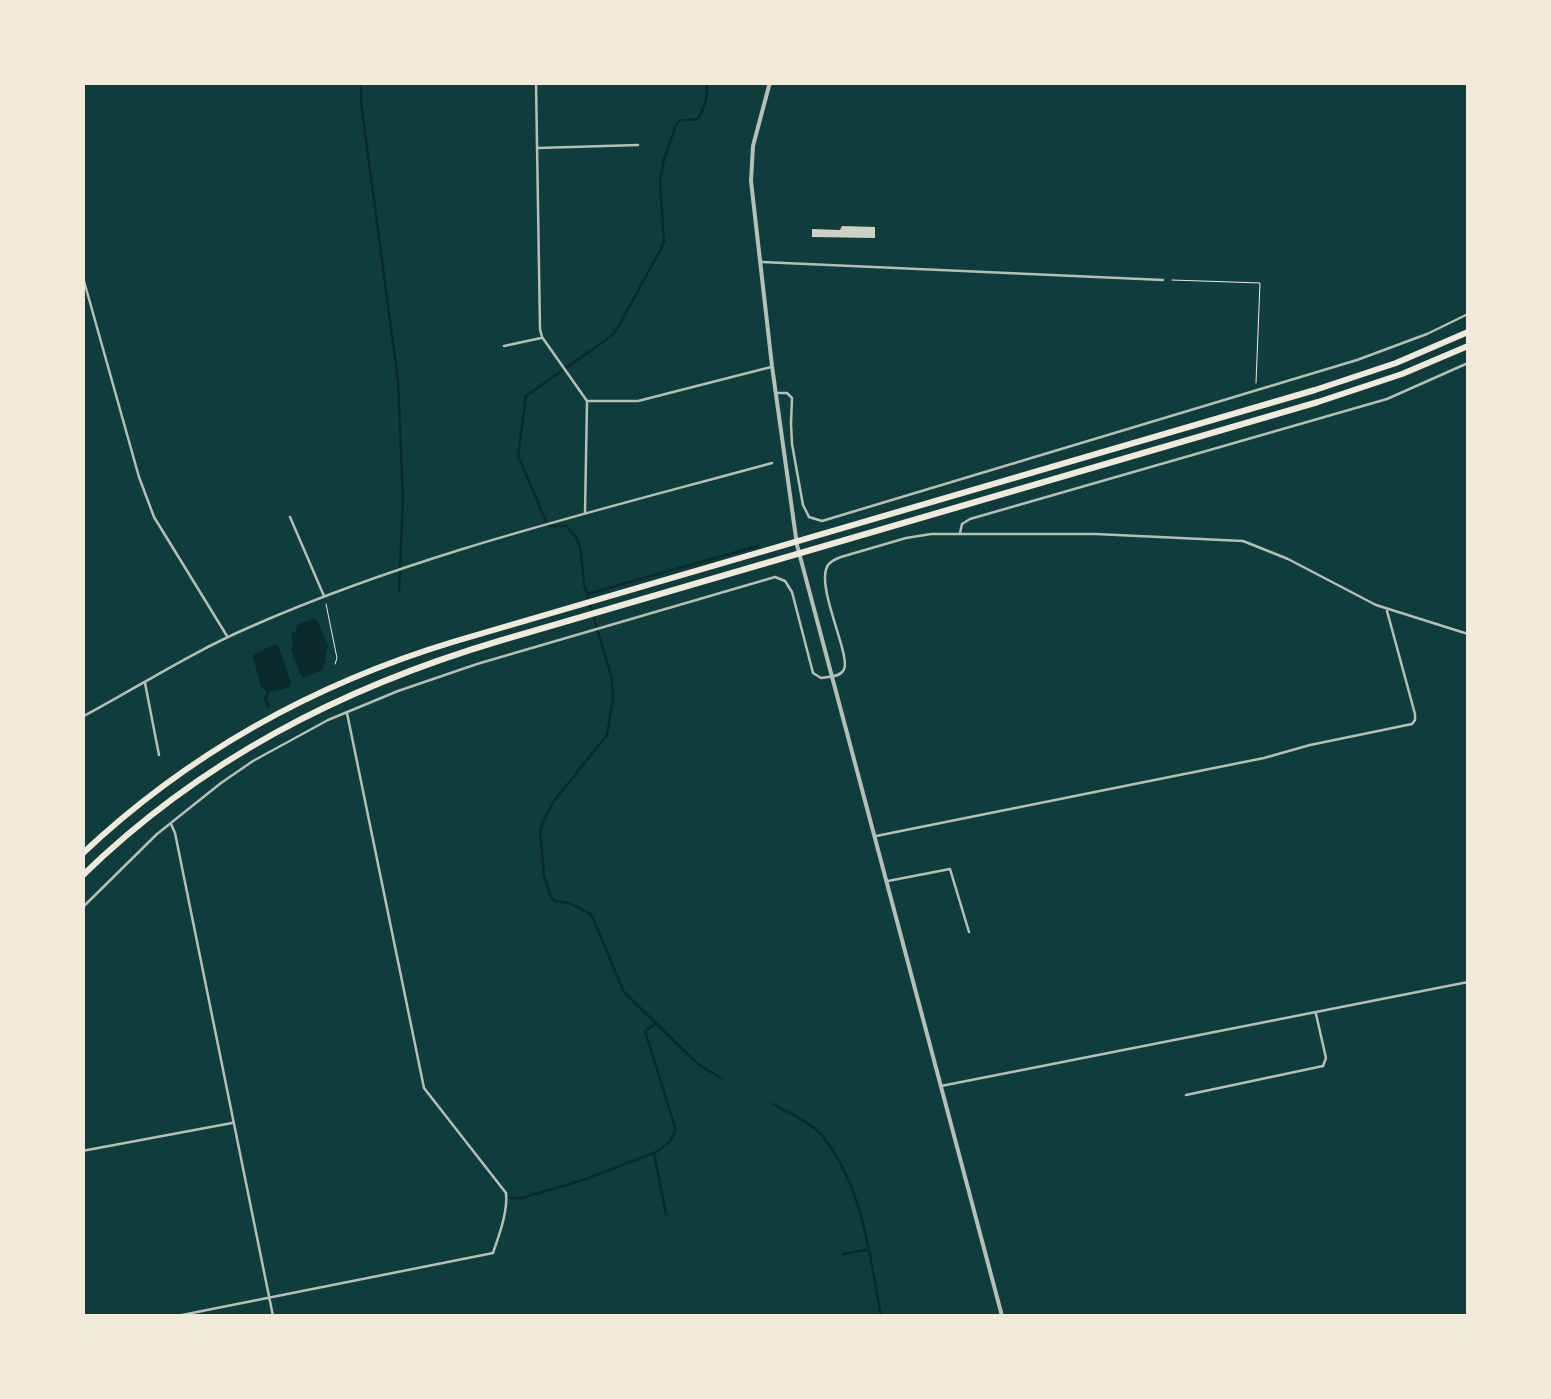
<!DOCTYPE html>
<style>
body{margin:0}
#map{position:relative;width:1551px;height:1399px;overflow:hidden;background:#0f3d3e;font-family:Poppins,sans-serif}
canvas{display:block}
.frame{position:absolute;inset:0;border:85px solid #f1e9da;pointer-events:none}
</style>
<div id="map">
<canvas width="1551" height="1399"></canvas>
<div class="frame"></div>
</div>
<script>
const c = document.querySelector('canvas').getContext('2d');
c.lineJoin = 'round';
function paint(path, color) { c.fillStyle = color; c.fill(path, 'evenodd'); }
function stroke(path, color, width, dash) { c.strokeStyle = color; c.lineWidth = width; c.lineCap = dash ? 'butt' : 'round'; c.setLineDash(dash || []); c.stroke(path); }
paint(new Path2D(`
 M313,619L318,621L328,646L323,670L304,678L299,672L291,650L293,645L291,631L295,633L297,625Z
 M275,644L278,645L291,682L290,687L269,692L267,700L271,706L268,708L264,699L267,691L261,687L253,657L255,654Z`), '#0a2a2b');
stroke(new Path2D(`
 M361,82V102L398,381L403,497L399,591
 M676,125L679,121L697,119C706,107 707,97 707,82
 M675,128L664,159L660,181L664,243L617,329L610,337L526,396L518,456L548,526H566L576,537L580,546L584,584L612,679L613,699L607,735L554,801L544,819L540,831L544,876L551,897L555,901L569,903L591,914L624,992L699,1065L723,1079
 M587,594L758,546
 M773,1104C791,1114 813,1123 825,1139C863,1189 870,1257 881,1316
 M654,1153L666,1214
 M536,1194L586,1179L654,1153C663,1148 676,1139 675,1127L645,1031L655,1024
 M509,1198H523L534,1194
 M843,1254L866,1250`), '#0a2a2b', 2.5);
paint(new Path2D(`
 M842,226L875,227V238L812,237V229L840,230Z`), '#cfcfc3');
stroke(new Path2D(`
 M1172,280L1260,283L1256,383
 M326,604L337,658L335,664`), '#f1e9da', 1);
stroke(new Path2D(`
 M536,82L540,329L542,337L587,401H638L771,367
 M538,148L638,145
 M762,262L1163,280
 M82,274L139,477L154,517L227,636
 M504,346L541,338
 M776,393H787L792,398L791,423L792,444L803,505L809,517L822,521L1357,360L1427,334L1468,314
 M585,513L587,402
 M290,517L324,596
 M960,533L962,524L970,519L1387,399L1468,363
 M145,683L159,755
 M82,717C138,687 192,652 250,627C418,553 597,511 772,463
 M171,824L175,833L273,1316
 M876,836L1264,758L1310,745L1412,724L1415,720V714L1387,611
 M888,881L950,869L969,932
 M82,908L157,834L221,783L253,761L328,720L398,691L477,664L775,577L785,581L792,592L813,673L821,678C828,677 839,677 843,671C854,660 814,586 828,565C832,560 836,559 841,557L906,538L931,534H1096L1243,541L1288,559L1376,605L1468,634
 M941,1086L1468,982
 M1186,1095L1323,1066L1326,1058L1316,1014
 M82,1151L232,1123
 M177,1316L493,1253C499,1235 508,1212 506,1193L424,1088L347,713`), '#b8beb3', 2.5);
stroke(new Path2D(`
 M770,82L753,146L751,181L772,366L797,545L1002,1316`), '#b8beb3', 4);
stroke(new Path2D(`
 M82,854C189,753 316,683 456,641L1315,390L1396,363L1468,332
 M82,876C201,760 341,688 499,641L1318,402L1402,374L1468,346`), '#f1e9da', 6);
</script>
